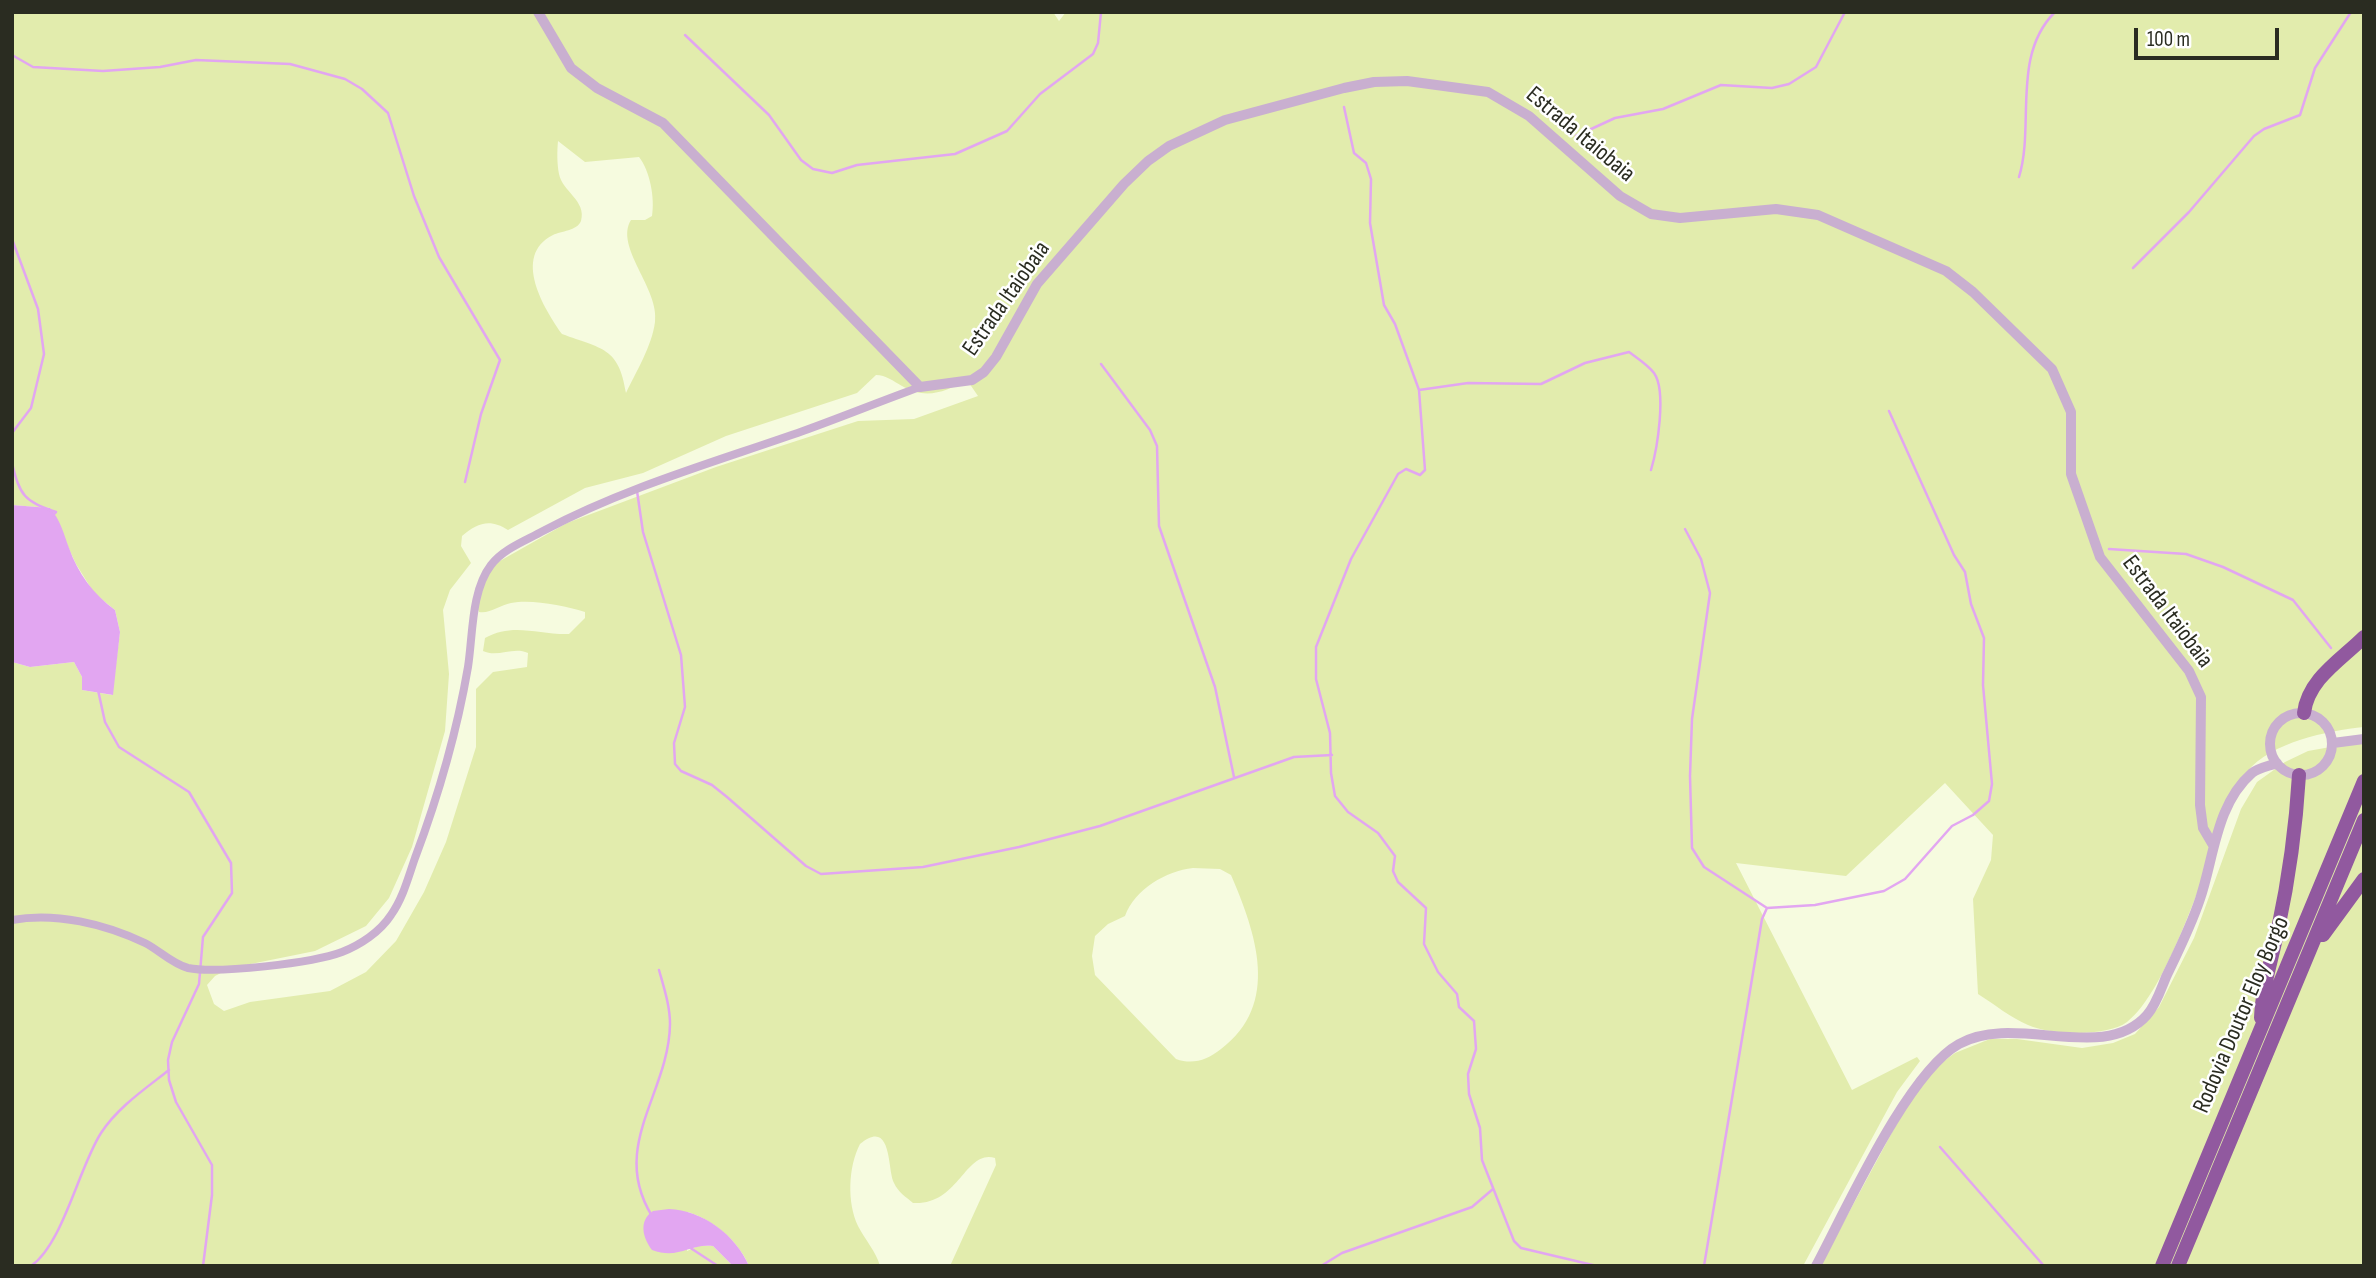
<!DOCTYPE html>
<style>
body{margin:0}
#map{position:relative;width:2376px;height:1278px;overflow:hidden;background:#f6fbdf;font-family:"Sofia Sans Condensed",sans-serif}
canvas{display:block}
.frame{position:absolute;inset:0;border:14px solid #2a2c21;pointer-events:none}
.scale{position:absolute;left:2134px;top:28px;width:145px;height:32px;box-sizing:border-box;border:4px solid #2a2c21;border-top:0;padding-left:9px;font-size:21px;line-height:24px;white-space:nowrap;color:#2a2c21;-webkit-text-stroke:5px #fff;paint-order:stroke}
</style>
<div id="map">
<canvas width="2376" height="1278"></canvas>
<div class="frame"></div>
<div class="scale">100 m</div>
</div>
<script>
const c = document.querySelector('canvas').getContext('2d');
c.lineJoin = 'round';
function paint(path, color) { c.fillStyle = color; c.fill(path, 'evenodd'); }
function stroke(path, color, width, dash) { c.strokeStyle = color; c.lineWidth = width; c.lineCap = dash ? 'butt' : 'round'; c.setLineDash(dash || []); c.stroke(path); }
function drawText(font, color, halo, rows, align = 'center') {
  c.font = font + ' "Sofia Sans Condensed",sans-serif'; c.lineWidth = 5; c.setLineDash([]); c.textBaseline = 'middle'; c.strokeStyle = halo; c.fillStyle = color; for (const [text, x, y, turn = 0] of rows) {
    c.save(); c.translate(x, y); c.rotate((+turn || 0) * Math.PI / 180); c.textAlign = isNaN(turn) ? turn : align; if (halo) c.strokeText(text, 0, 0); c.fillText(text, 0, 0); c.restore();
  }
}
paint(new Path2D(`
 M12,12H1053L1059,21L1066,12H2364V727C2327,731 2271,742 2247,772C2236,786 2230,810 2223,826C2202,875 2167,991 2127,1022C2107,1037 2050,1035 2028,1025C2011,1018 1994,1004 1978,994L1973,899L1991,860L1993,835L1945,783L1846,876L1736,863L1852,1090L1917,1057L1920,1061L1897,1092L1803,1266H950L996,1165L995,1158C965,1149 959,1206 913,1203C906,1197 898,1192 894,1183C887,1171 893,1117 860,1144C848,1167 847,1203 858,1226C865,1240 876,1251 880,1266H749C739,1241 713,1220 688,1212L687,1251L698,1246H713L733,1266H12V662L30,667L74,662L82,677V690L112,695L120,632L115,610L94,593L76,564L50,508L12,505ZM558,141L585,162L639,157C650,171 655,198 652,216L645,220H631C614,247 660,289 655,322C652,346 636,372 626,393C619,347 602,349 562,334C545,310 511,256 553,235C561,231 577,231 581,221C587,201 562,191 559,174C557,164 557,151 558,141ZM876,375C886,375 893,381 902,386C926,400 945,392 967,380L978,396L914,419L858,421L716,467L567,523L491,566L476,603L479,612C490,614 500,605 511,603C533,599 564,606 585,612V618L569,634C539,635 513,622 485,638L483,651C498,658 513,646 528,653L527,667L493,672L476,689V747L446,842L424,892L396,941L366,972L330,991L250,1002L224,1011L214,1004L207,985L215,976L231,968L315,951L366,926L389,898L412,847L445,731L449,674L443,610L450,590L471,563L461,546L462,536C477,523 490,518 508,530L585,488L643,473L726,436L857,393ZM1193,868L1220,869L1231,875C1256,933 1281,1004 1221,1049C1207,1060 1193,1065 1176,1059L1095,975L1092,956L1095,936L1108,924L1125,916C1135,889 1166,871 1193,868Z
 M2364,741V1266H1820L1910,1099L1929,1072L1955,1053L1990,1039H2017L2082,1048L2113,1043L2135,1034L2159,1007L2194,938L2241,809L2257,782L2285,762L2308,751Z`), '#e2ecad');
paint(new Path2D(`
 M12,505L50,508C61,521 63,532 69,548C78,573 93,594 115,610L120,632L113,695L82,690V677L74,662L30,667L12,662Z
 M669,1209C702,1210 736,1235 749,1266H733L713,1246C689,1243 679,1260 652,1250C643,1238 638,1221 653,1211Z`), '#e2a6f1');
stroke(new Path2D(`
 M685,35L769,115L801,160L813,169L832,173L857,165L955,154L1007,131L1040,94L1093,54L1098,43L1101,12
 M12,55L33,67L103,71L160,67L196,60L290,64L345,79L362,89L388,113L414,196L439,257L500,360L481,414L465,482
 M1344,107L1354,153L1366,163L1371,179L1370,223L1384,305L1395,324L1419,390L1425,470L1420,475L1406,469L1398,474L1351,559L1316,647V679L1330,733L1331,773L1335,796L1348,812L1378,833L1395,856L1393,871L1398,882L1426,908L1424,944L1438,972L1457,994L1459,1007L1474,1021L1476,1049L1468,1074L1469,1094L1480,1128L1482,1160L1514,1241L1521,1248L1597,1266
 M1576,136L1615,118L1663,109L1721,85L1772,88L1789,84L1816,67L1845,12
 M2019,177C2035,125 2011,56 2055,12
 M12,239L38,309L44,354L31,408L12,433
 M2133,268L2189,212L2254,136L2264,129L2300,115L2315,68L2351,12
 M1101,364L1150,430L1157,446L1159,526L1215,687L1234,777
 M1419,390L1468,383L1541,384L1585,363L1629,352C1637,358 1648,365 1654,373C1667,391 1657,450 1651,470
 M12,463C20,496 24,501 56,512L53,515
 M637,491L643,532L681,655L685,707L674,743L675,764L681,771L712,785L727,797L806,866L821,874L923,867L1019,847L1100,826L1294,757L1332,755
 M1685,529L1701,559L1710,593L1692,719L1690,776L1692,848L1704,867L1767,908L1815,905L1884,891L1905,879L1952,826L1973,815L1989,801L1992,784L1983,685L1984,638L1971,604L1965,572L1954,555L1889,411
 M2109,549L2186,554L2223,567L2293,600L2331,648
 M98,690L105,722L119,747L189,792L231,863L232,893L203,937L199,984L172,1042L168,1060L169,1080L176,1102L212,1165V1195L203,1266
 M1940,1147L2044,1266
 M652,1216C609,1146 669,1094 670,1024C670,1006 664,988 659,970
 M689,1247L718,1266
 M31,1266C63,1244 79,1167 101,1133C118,1107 145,1089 169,1070
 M1321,1266L1342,1253L1472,1207L1493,1189
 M1704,1266L1762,919L1767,908`), '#e2a6f1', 2.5);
stroke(new Path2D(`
 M12,920C56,912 105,924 145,943C159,950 172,964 188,968C217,974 313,963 342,952C360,945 380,932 391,915C403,898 408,878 415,858C438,797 457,731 468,667C473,635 471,591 491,565C503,549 525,541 543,531C626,487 715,462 803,431C842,417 881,401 920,387`), '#c9afd0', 8);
stroke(new Path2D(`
 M538,12L571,68L597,88L663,123L920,387L972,380L984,372L996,357L1037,284L1124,184L1148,161L1169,146L1225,120L1344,88L1374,82L1407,81L1488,92L1529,116L1620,196L1651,214L1680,218L1776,209L1818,215L1946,271L1973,292L2052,369L2071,412V474L2100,557L2189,671L2201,697L2200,805L2203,828L2213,845
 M2270 744a31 31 0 1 1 62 0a31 31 0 1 1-62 0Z
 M2333,743L2364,739
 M1816,1266C1846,1210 1907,1073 1959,1044C2015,1012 2103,1065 2147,1015C2156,1005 2161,989 2166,977C2178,952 2191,926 2200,899C2214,858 2216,804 2252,773C2258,768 2269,766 2277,763`), '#c9afd0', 10);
stroke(new Path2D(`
 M2304,713C2308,679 2341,660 2364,637
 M2323,935L2364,879
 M2261,1018C2262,988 2272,959 2278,929C2289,878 2296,826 2299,775
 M2162,1266L2364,781
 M2178,1266L2364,820`), '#91599f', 14);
drawText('24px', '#2a2c21', '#fff', [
 ["Estrada Itaiobaia",1580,135,40],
 ["Estrada Itaiobaia",1007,299,-55],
 ["Estrada Itaiobaia",2167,612,53],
 ["Rodovia Doutor Eloy Borgo",2242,1015,-67]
]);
</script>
